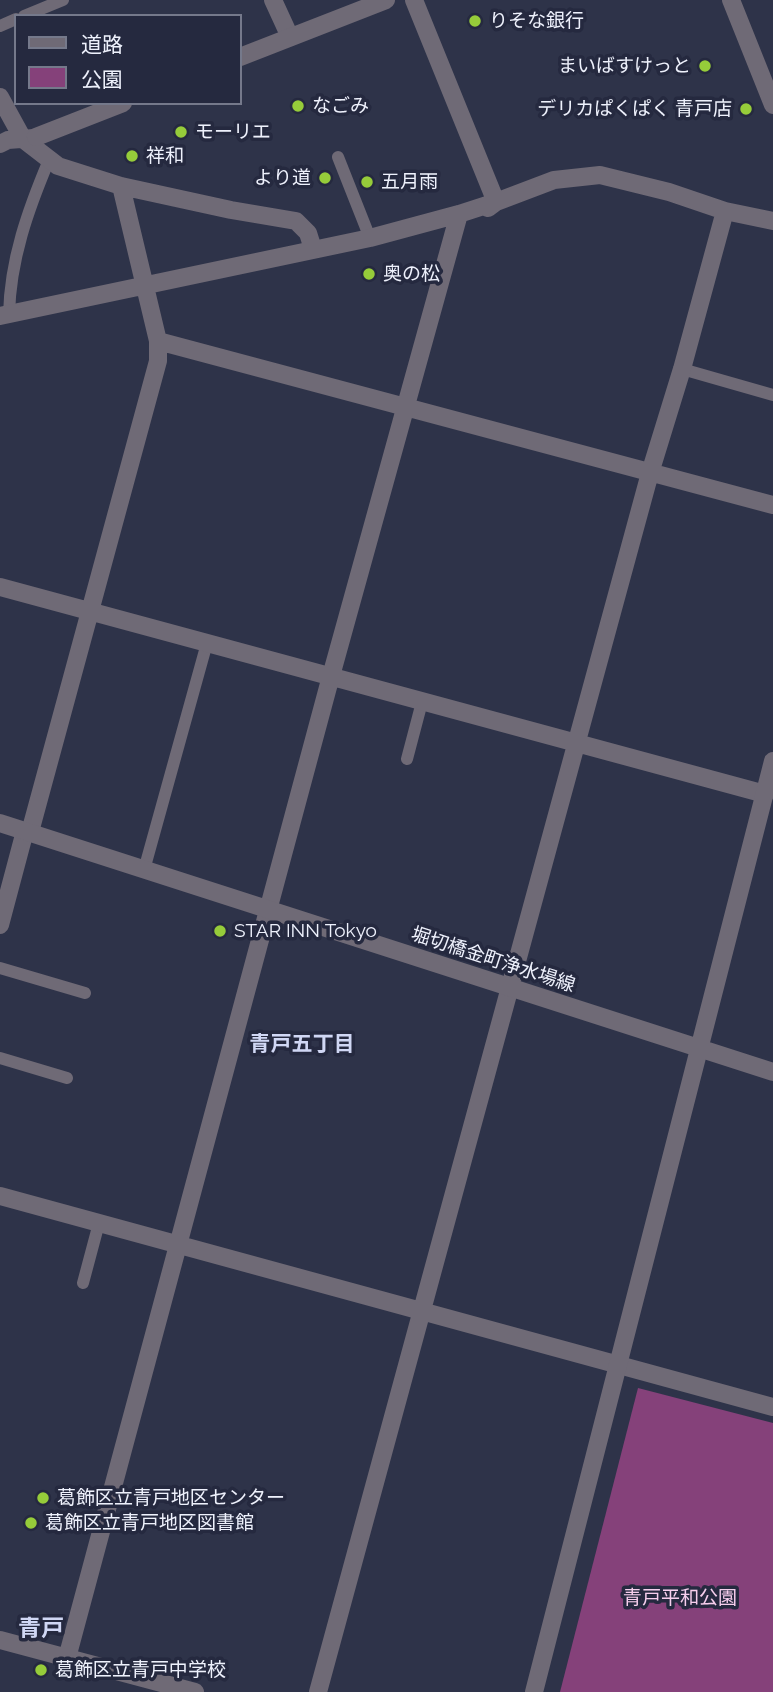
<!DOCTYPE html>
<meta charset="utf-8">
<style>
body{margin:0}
#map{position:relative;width:773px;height:1692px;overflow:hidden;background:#2e3349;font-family:Raleway,"Noto Sans JP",sans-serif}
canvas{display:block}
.legend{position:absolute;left:14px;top:14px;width:228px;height:91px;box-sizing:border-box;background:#25293f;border:2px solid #75798b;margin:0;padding:9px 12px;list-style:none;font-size:21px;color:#eef1fc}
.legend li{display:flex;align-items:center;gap:14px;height:35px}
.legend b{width:35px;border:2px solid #75798b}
</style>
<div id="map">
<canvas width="773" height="1692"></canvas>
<ul class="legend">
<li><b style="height:9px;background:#6f6a76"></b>道路</li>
<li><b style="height:19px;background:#85417a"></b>公園</li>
</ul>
</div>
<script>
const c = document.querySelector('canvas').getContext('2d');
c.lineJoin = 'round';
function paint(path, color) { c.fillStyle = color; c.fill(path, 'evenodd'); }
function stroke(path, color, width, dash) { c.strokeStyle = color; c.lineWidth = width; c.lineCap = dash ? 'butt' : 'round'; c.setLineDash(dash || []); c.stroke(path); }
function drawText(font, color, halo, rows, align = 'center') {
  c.font = font + ' Raleway,"Noto Sans JP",sans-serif'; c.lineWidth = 7; c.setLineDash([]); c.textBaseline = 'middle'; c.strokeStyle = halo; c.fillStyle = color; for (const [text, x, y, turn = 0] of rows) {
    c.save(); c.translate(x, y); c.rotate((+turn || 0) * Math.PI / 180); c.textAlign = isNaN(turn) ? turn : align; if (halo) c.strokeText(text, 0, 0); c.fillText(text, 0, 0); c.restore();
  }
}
paint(new Path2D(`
 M638,1388L773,1423V1692H560Z`), '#85417a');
stroke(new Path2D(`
 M24,16L63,0
 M0,26L16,19
 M338,157L370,238
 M9,315C10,260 28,210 49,160
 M682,369L773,395
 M407,759L422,702
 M144,870L207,643
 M0,968L85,993
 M0,1058L67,1078
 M83,1283L99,1223`), '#6f6a76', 12);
stroke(new Path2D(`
 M273,0L290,37
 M0,97L23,139L58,166L121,186L231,210L296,221L308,233L313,249
 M0,144L8,140L34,138
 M488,208L496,202L554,180L600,175L669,192L725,211L773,221
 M0,316L370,238L459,214L496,202L414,0
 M158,341L773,505
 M0,587L765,794
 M30,832L158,361V341L121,186
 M0,925L25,831
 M0,1196L773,1407
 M0,1640L195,1692
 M67,1658L331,676L459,214
 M318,1692L650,473L682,369L725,211`), '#6f6a76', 18);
stroke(new Path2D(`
 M731,0L773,105
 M240,57L386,0
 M36,137L123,103
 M0,823L773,1072
 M534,1692L773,761`), '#6f6a76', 18);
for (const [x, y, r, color] of [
 [475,21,7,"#96cc3a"],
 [705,66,7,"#96cc3a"],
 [298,106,7,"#96cc3a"],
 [746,109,7,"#96cc3a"],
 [181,132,7,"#96cc3a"],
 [132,156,7,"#96cc3a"],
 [325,178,7,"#96cc3a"],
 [367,182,7,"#96cc3a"],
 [369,274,7,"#96cc3a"],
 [220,931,7,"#96cc3a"],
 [43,1498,7,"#96cc3a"],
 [31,1523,7,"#96cc3a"],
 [41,1670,7,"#96cc3a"]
]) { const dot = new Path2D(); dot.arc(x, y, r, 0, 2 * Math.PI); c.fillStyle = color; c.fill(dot); stroke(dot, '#25293f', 2.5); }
drawText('19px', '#eef1fc', '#25293f', [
 ["りそな銀行",489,21],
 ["まいばすけっと",691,66,"right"],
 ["なごみ",312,106],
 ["デリカぱくぱく 青戸店",732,109,"right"],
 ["モーリエ",195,132],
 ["祥和",146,156],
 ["より道",311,178,"right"],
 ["五月雨",381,182],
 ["奥の松",383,274],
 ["STAR INN Tokyo",234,931],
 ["葛飾区立青戸地区センター",57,1498],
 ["葛飾区立青戸地区図書館",45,1523],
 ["葛飾区立青戸中学校",55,1670]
], 'left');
drawText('19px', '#eef1fc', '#25293f', [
 ["堀切橋金町浄水場線",493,960,18]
]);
drawText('19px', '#f6ceed', '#25293f', [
 ["青戸平和公園",680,1598]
]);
drawText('bold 21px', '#d0d7f4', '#25293f', [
 ["青戸五丁目",302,1045]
]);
drawText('bold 23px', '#d0d7f4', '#25293f', [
 ["青戸",41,1629]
]);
</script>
